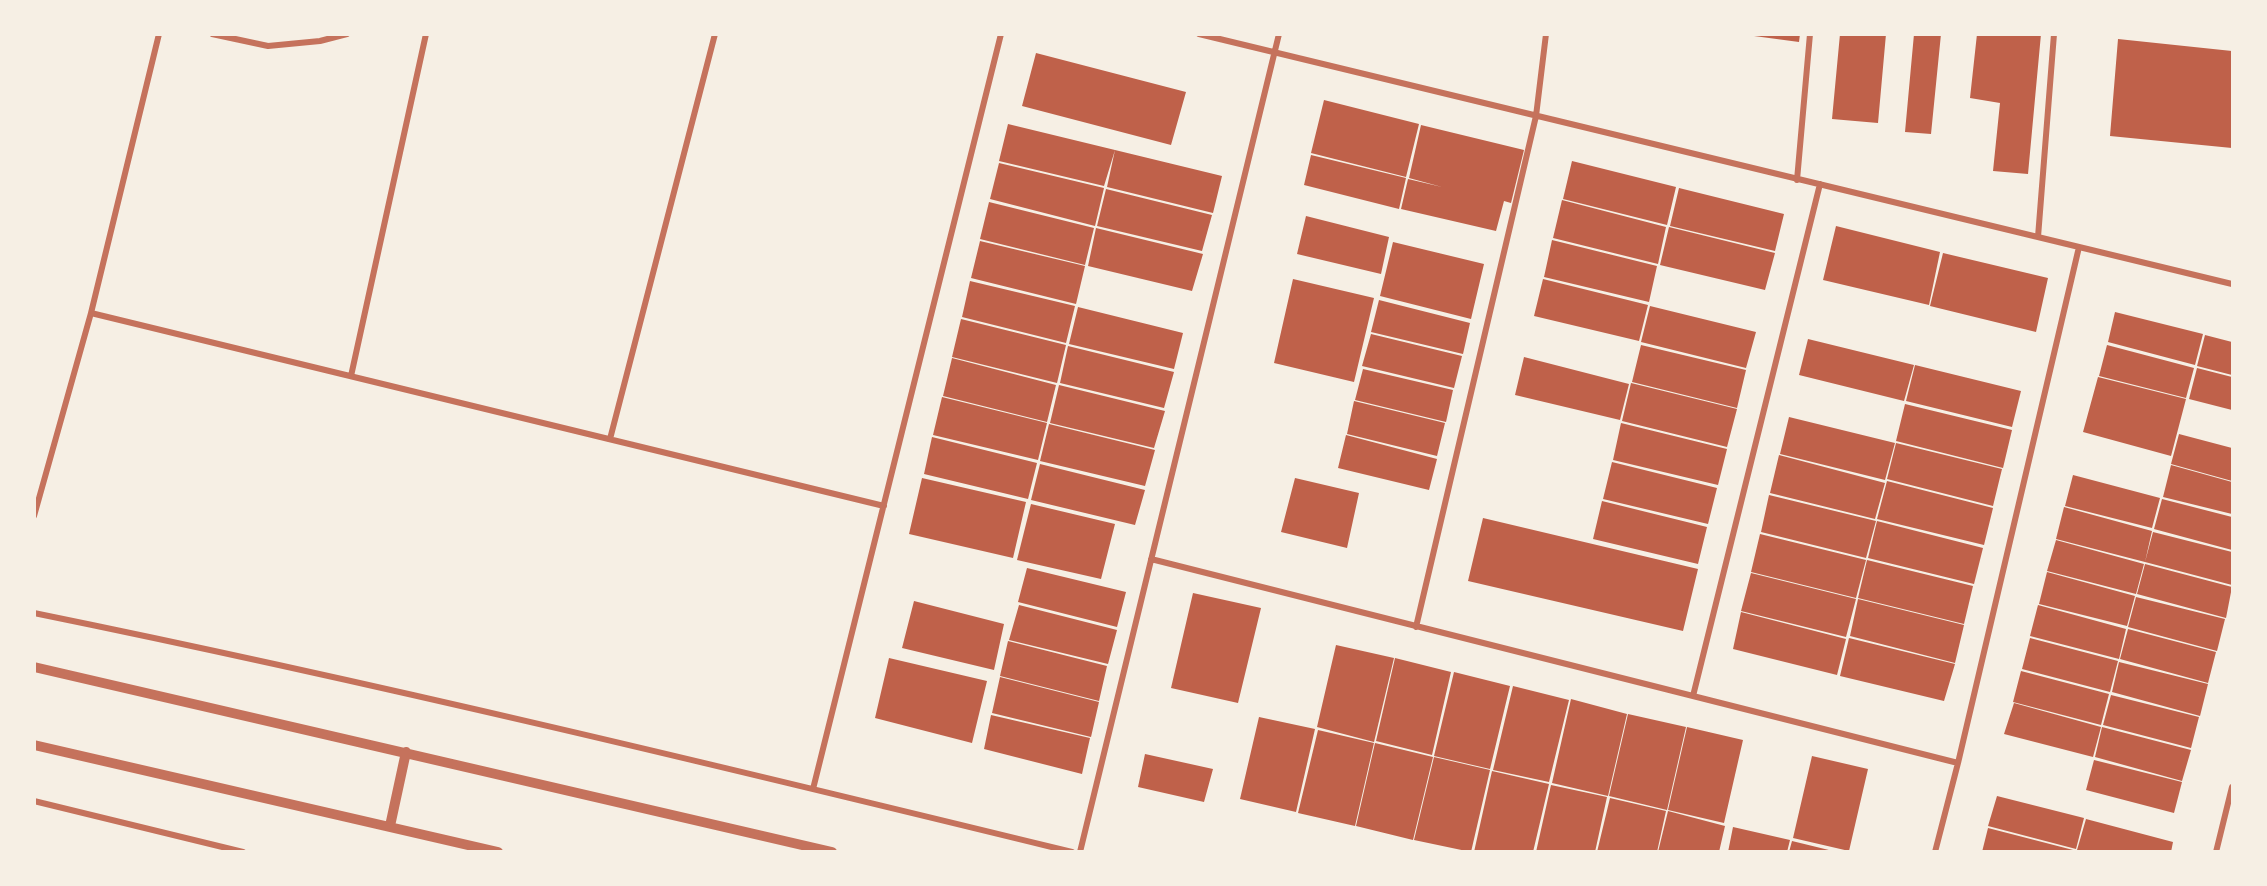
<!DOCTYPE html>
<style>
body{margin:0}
#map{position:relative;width:2267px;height:886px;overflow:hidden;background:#f6efe4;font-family:Georgia,serif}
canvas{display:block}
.frame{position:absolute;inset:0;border:36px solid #f6efe4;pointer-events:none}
</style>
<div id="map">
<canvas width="2267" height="886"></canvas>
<div class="frame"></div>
</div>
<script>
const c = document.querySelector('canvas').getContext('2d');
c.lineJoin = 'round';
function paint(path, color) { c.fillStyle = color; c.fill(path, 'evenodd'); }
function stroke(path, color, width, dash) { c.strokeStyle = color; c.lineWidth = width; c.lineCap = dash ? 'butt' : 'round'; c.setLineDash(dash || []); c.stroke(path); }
paint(new Path2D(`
 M1739,34H1800L1799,42Z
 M1840,34H1886L1878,123L1832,119Z
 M1914,34H1941L1931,134L1905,132Z
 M1977,34H2041L2028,174L1993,171L2000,103L1970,98Z
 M2118,39L2232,51V148L2110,136Z
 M1036,53L1186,92L1171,145L1022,106Z
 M1324,100L1419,124L1406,177L1311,153Z
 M1008,124L1115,150L1104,186L999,161Z
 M1421,125L1524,150L1511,203L1504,201L1496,231L1401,209L1408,179L1442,187L1409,178Z
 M1115,150L1222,176L1213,213L1107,187Z
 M1311,155L1406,178L1399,209L1304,185Z
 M1572,161L1676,187L1667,225L1563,199Z
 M999,163L1104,188L1095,226L990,199Z
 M1679,188L1784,214L1775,251L1670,226Z
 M1106,189L1212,215L1202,251L1097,226Z
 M1562,200L1666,227L1658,264L1553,238Z
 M989,202L1094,228L1085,265L980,239Z
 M1306,216L1389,237L1381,274L1297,254Z
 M1836,226L1940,252L1929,305L1823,280Z
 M1669,227L1775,253L1765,290L1660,265Z
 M1096,228L1203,254L1192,291L1088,266Z
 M1552,240L1657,266L1649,302L1544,277Z
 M980,241L1085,266L1076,304L971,278Z
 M1393,242L1484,264L1471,319L1380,296Z
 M1943,253L2048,278L2036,332L1930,306Z
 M1293,279L1374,298L1354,382L1274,363Z
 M1543,279L1648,305L1639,341L1534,316Z
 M970,281L1075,306L1066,343L962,317Z
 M1379,300L1470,323L1463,354L1371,332Z
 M1650,306L1756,332L1746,368L1641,342Z
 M1078,307L1183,333L1174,369L1069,344Z
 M2115,312L2203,334L2195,365L2108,342Z
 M961,319L1066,345L1057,383L952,357Z
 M1371,334L1462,356L1454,388L1362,366Z
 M2205,335L2232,342V375L2197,366Z
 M1808,339L1914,365L1904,401L1799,375Z
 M1641,345L1746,370L1737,408L1632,382Z
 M2107,345L2194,368L2186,398L2099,376Z
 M1068,346L1174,372L1164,408L1060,383Z
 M1524,357L1629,384L1620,420L1515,395Z
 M952,358L1056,385L1047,422L943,396Z
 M1915,365L2021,391L2012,427L1906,401Z
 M2197,368L2232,377V410L2189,399Z
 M1363,369L1453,390L1446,422L1355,400Z
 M2098,377L2186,399L2171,456L2083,432Z
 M1631,383L1737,409L1727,447L1622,421Z
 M1059,385L1165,411L1154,448L1050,423Z
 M942,397L1047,423L1038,460L933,435Z
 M1354,401L1445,423L1437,456L1347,434Z
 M1905,404L2012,430L2003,468L1896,441Z
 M1789,417L1895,443L1885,480L1780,454Z
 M1621,423L1727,449L1718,485L1613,460Z
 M1049,424L1155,450L1145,486L1040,461Z
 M2179,434L2232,448V481L2171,464Z
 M1346,435L1437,459L1429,490L1338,468Z
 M932,437L1037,463L1028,499L924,474Z
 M1896,443L2002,469L1993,506L1887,479Z
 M1779,455L1885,483L1875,519L1770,493Z
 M1612,462L1717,488L1708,524L1603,499Z
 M1040,464L1145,490L1135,525L1031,500Z
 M2171,465L2232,482V514L2163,497Z
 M2073,475L2160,498L2152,528L2065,506Z
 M922,478L1026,502L1013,558L909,534Z
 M1295,478L1359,493L1347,548L1281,532Z
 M1887,481L1993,508L1984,545L1877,519Z
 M1769,495L1876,521L1866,558L1761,532Z
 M2162,499L2232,517V550L2154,529Z
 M1602,501L1707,527L1698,564L1593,539Z
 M1031,504L1115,524L1101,579L1017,560Z
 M2064,507L2152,531L2145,562L2056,539Z
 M1483,518L1698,569L1683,631L1468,581Z
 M1877,521L1983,548L1974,584L1868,558Z
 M2153,532L2232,552V585L2145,562Z
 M1760,534L1866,560L1856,598L1751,572Z
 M2056,540L2144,564L2136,594L2047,571Z
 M1867,560L1973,586L1964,624L1858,598Z
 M2145,564L2232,587L2226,618L2137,594Z
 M1027,568L1126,592L1117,627L1018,602Z
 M2047,572L2135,596L2127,626L2039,604Z
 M1751,573L1856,599L1846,637L1741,611Z
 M1193,593L1261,608L1238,703L1171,688Z
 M2136,597L2225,619L2217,651L2128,627Z
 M1858,599L1964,625L1955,663L1850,636Z
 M914,601L1004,624L994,670L902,648Z
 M1019,605L1117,630L1108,664L1009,640Z
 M2038,605L2126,629L2119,659L2030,636Z
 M1741,612L1846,639L1837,675L1733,649Z
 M2128,629L2216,652L2208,683L2120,659Z
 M1849,638L1955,664L1944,701L1840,676Z
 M2030,638L2118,661L2110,692L2022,669Z
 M1008,641L1107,666L1099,701L1000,676Z
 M1336,645L1394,658L1374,742L1317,727Z
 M889,658L987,681L972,743L875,718Z
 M1395,658L1451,672L1432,755L1376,741Z
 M2119,662L2208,684L2200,716L2112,692Z
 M2021,671L2109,694L2101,725L2013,702Z
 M1454,672L1510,686L1490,769L1434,756Z
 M1000,677L1099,702L1091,737L992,713Z
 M1513,686L1569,700L1549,782L1493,770Z
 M2111,695L2199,717L2191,748L2103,725Z
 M1571,699L1627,714L1608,796L1552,783Z
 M2014,703L2101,727L2093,757L2004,734Z
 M1628,714L1686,727L1667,810L1609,796Z
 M991,715L1090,738L1082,774L984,749Z
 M1259,717L1315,729L1296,812L1240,799Z
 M1687,727L1743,740L1724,823L1668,810Z
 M2102,727L2191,750L2182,781L2095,757Z
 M1318,730L1374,743L1355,826L1298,813Z
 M1375,743L1433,757L1413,840L1356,826Z
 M1145,754L1213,769L1204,802L1138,787Z
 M1812,756L1868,769L1849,851L1793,838Z
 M1434,757L1490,770L1471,852L1414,840Z
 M2094,760L2182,782L2174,813L2086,790Z
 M1492,771L1549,784L1533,852H1474Z
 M1551,785L1607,797L1595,852H1536Z
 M1997,796L2084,818L2076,849L1988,826Z
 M1610,798L1666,811L1657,852H1597Z
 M1668,811L1725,826L1719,852H1658Z
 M2086,819L2173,842L2171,852L2077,850Z
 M1733,827L1790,840L1787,852H1728Z
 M1988,828L2077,851V852H1982Z
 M1792,841L1833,851V852H1789Z`), '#bf614a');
stroke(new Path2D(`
 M212,34L268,46L320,41L347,34
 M1199,34L2232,284
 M1797,180L1810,34
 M2038,237L2054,34
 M91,313L884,506
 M351,376L426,34
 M610,439L715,34
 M34,516L91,313L159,34
 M1151,559L1958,763
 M34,613C382,684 728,768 1072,852
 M1416,627L1536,116L1546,34
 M1693,696L1820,184
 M813,789L1001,34
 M34,801L243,852
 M1080,852L1279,34
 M1935,852L1958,763L2079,247
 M2216,852L2232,787`), '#c5725c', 6);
stroke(new Path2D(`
 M34,667L832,852
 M34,745L498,852
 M390,826L406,752`), '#c5725c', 10);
</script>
